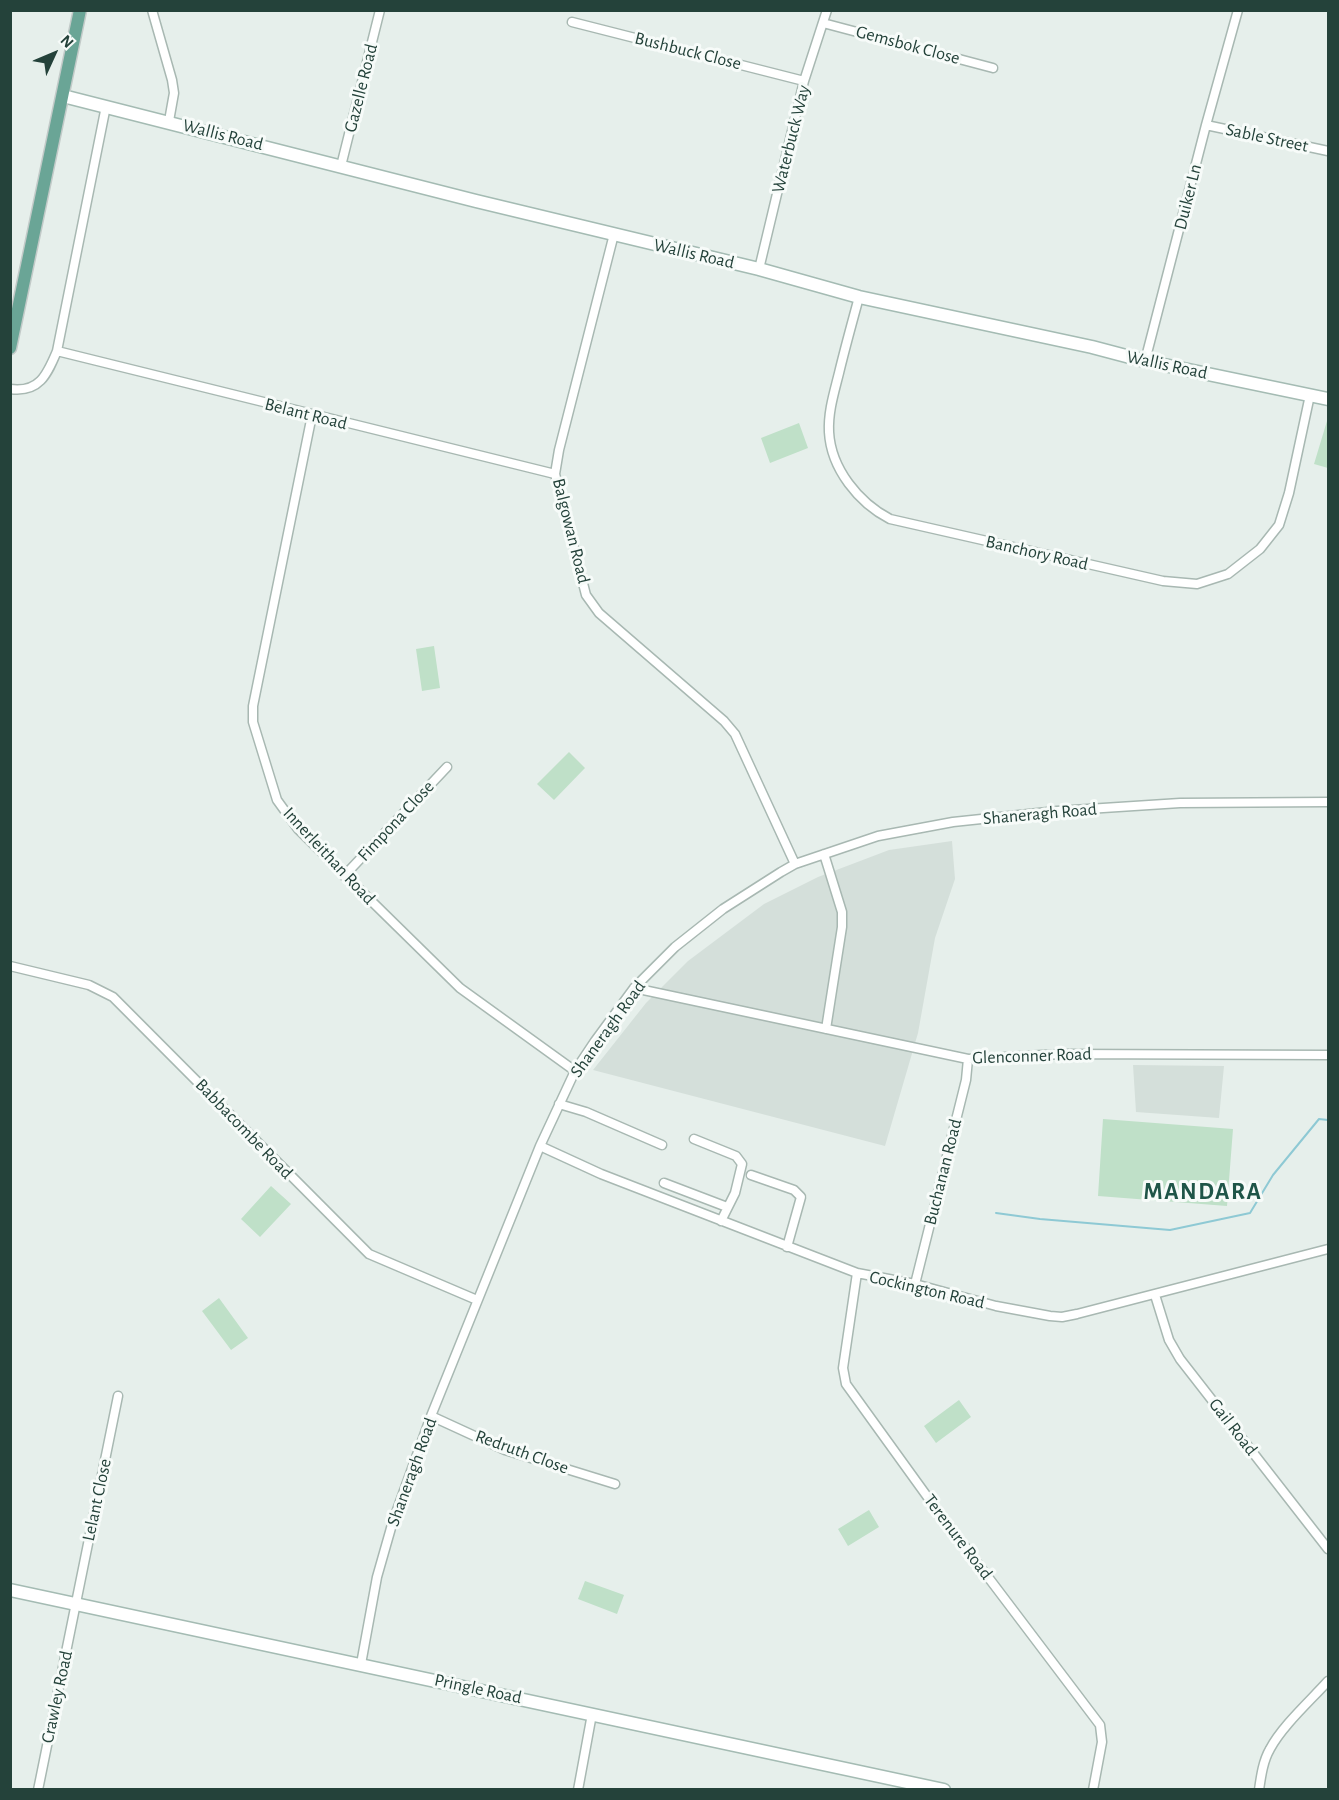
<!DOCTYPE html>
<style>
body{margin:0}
#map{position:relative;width:1339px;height:1800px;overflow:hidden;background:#e6efeb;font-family:"Alegreya Sans",sans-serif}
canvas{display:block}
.frame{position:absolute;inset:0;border:12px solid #24423a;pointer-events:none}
.north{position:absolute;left:24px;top:24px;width:60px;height:60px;-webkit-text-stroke:4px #f7fbf9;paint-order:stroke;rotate:46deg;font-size:16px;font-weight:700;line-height:24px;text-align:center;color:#24423a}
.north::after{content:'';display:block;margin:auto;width:21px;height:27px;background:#24423a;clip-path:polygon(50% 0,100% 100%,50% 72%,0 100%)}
</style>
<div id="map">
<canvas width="1339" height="1800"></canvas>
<div class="frame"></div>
<div class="north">N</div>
</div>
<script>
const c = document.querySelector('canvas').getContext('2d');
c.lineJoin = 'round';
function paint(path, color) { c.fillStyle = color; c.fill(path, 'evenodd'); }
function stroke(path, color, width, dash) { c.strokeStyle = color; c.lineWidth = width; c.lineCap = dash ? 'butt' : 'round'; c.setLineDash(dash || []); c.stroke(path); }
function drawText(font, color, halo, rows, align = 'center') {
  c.font = font + ' "Alegreya Sans",sans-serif'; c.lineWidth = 6; c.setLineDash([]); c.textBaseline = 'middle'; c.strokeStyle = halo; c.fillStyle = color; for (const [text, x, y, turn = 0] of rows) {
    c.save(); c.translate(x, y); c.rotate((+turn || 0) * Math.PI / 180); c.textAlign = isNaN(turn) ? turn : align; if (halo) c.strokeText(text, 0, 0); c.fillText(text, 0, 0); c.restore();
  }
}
paint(new Path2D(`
 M952,841L955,879L935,938L918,1033L885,1146L593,1070L646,1003L688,961L764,904L818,877L889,850Z
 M1133,1065L1224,1066L1219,1118L1136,1112Z`), '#d4dfda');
paint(new Path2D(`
 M1327,421H1328V468L1314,464Z
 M799,423L808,448L770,463L761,438Z
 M434,646L440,688L422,691L416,649Z
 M569,752L585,768L554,800L537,784Z
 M1103,1119L1233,1129L1227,1206L1098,1196Z
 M271,1186L291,1204L260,1237L241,1219Z
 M219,1298L248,1338L231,1350L202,1311Z
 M959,1400L971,1417L936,1443L924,1426Z
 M869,1510L879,1527L848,1546L838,1529Z
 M585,1581L624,1595L617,1614L578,1599Z`), '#bfe0c8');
stroke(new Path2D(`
 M996,1213L1040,1219L1170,1230L1250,1213L1273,1175L1319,1119L1328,1120`), '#8ec9d4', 2);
const street = new Path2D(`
 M152,10L172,80L174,93L169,121
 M572,22L804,81
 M823,23L993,68
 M1206,125L1328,151
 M341,166L380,10
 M614,234L559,450L555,474L586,595L599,613L724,721L735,734L795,864
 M759,269L804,81L827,10
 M859,297C852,323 845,348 839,373C834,393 828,412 829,432C831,469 859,503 890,519L1163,581L1197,584L1228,574L1260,549L1279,525L1289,493L1310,395
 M57,351L555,474
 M1145,361L1206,125L1238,10
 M10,389C39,393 47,375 57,351L106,106
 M312,415L253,706V722L277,800L298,829L460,988L575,1071
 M824,854L842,912V927L826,1029
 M344,876L447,767
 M10,966L89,985L113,997L369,1254L477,1300
 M634,988L968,1059L1062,1054L1328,1055
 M559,1104L586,1112L662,1145
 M694,1139L736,1156L742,1164L735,1193L721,1221
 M540,1146L601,1174L857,1273L915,1284L996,1306L1050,1316L1062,1317L1077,1314L1328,1249
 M751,1175L794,1190L801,1197L787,1247
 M664,1183L727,1207
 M857,1273L843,1368L846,1384L929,1499L1100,1725L1102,1742L1093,1790
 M915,1284L966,1080L968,1059
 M1155,1295L1169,1340L1180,1359L1328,1549
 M431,1416L505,1450L615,1484
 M361,1664L377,1577L393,1521L431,1416L540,1146L575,1071L595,1041L634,988L675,947L723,909L781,872L795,864L878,836L953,822L1057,811L1180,803L1328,802
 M38,1790L118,1396
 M578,1790L592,1714
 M1259,1790C1261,1776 1263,1761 1270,1749C1282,1726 1311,1700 1328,1681`);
const secondary = new Path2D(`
 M63,96L476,201L759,269L859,297L1092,347L1145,361L1328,399
 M10,1590L944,1790`);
const primary = new Path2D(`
 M10,348L80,10`);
stroke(street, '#a8b8b2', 11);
stroke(secondary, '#a4bbb3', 15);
stroke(primary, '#c2cac8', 15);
stroke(street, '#fff', 8);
stroke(secondary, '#fff', 12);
stroke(primary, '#6aa596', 12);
drawText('18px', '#24423a', '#f7fbf9', [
 ["Gemsbok Close",908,45,15],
 ["Bushbuck Close",688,51,14],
 ["Gazelle Road",361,88,-76],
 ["Wallis Road",223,135,14],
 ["Sable Street",1267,138,12],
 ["Waterbuck Way",791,139,-76],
 ["Duiker Ln",1188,197,-76],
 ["Wallis Road",694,254,13],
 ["Wallis Road",1167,365,12],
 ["Belant Road",306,414,14],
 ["Balgowan Road",571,531,76],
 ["Banchory Road",1037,553,13],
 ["Shaneragh Road",1040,814,-5],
 ["Fimpona Close",396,821,-47],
 ["Innerleithan Road",329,856,47],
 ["Shaneragh Road",608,1029,-54],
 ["Glenconner Road",1032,1056,-2],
 ["Babbacombe Road",244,1129,46],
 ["Buchanan Road",943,1172,-76],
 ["Cockington Road",927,1290,13],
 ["Gail Road",1233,1427,52],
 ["Redruth Close",522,1452,20],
 ["Shaneragh Road",412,1472,-70],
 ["Lelant Close",97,1500,-78],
 ["Terenure Road",958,1537,53],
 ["Pringle Road",478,1689,12],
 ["Crawley Road",57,1697,-78]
]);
c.letterSpacing = '1.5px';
drawText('bold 24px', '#1f5548', '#f7fbf9', [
 ["MANDARA",1203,1192]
]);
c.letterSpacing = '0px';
</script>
